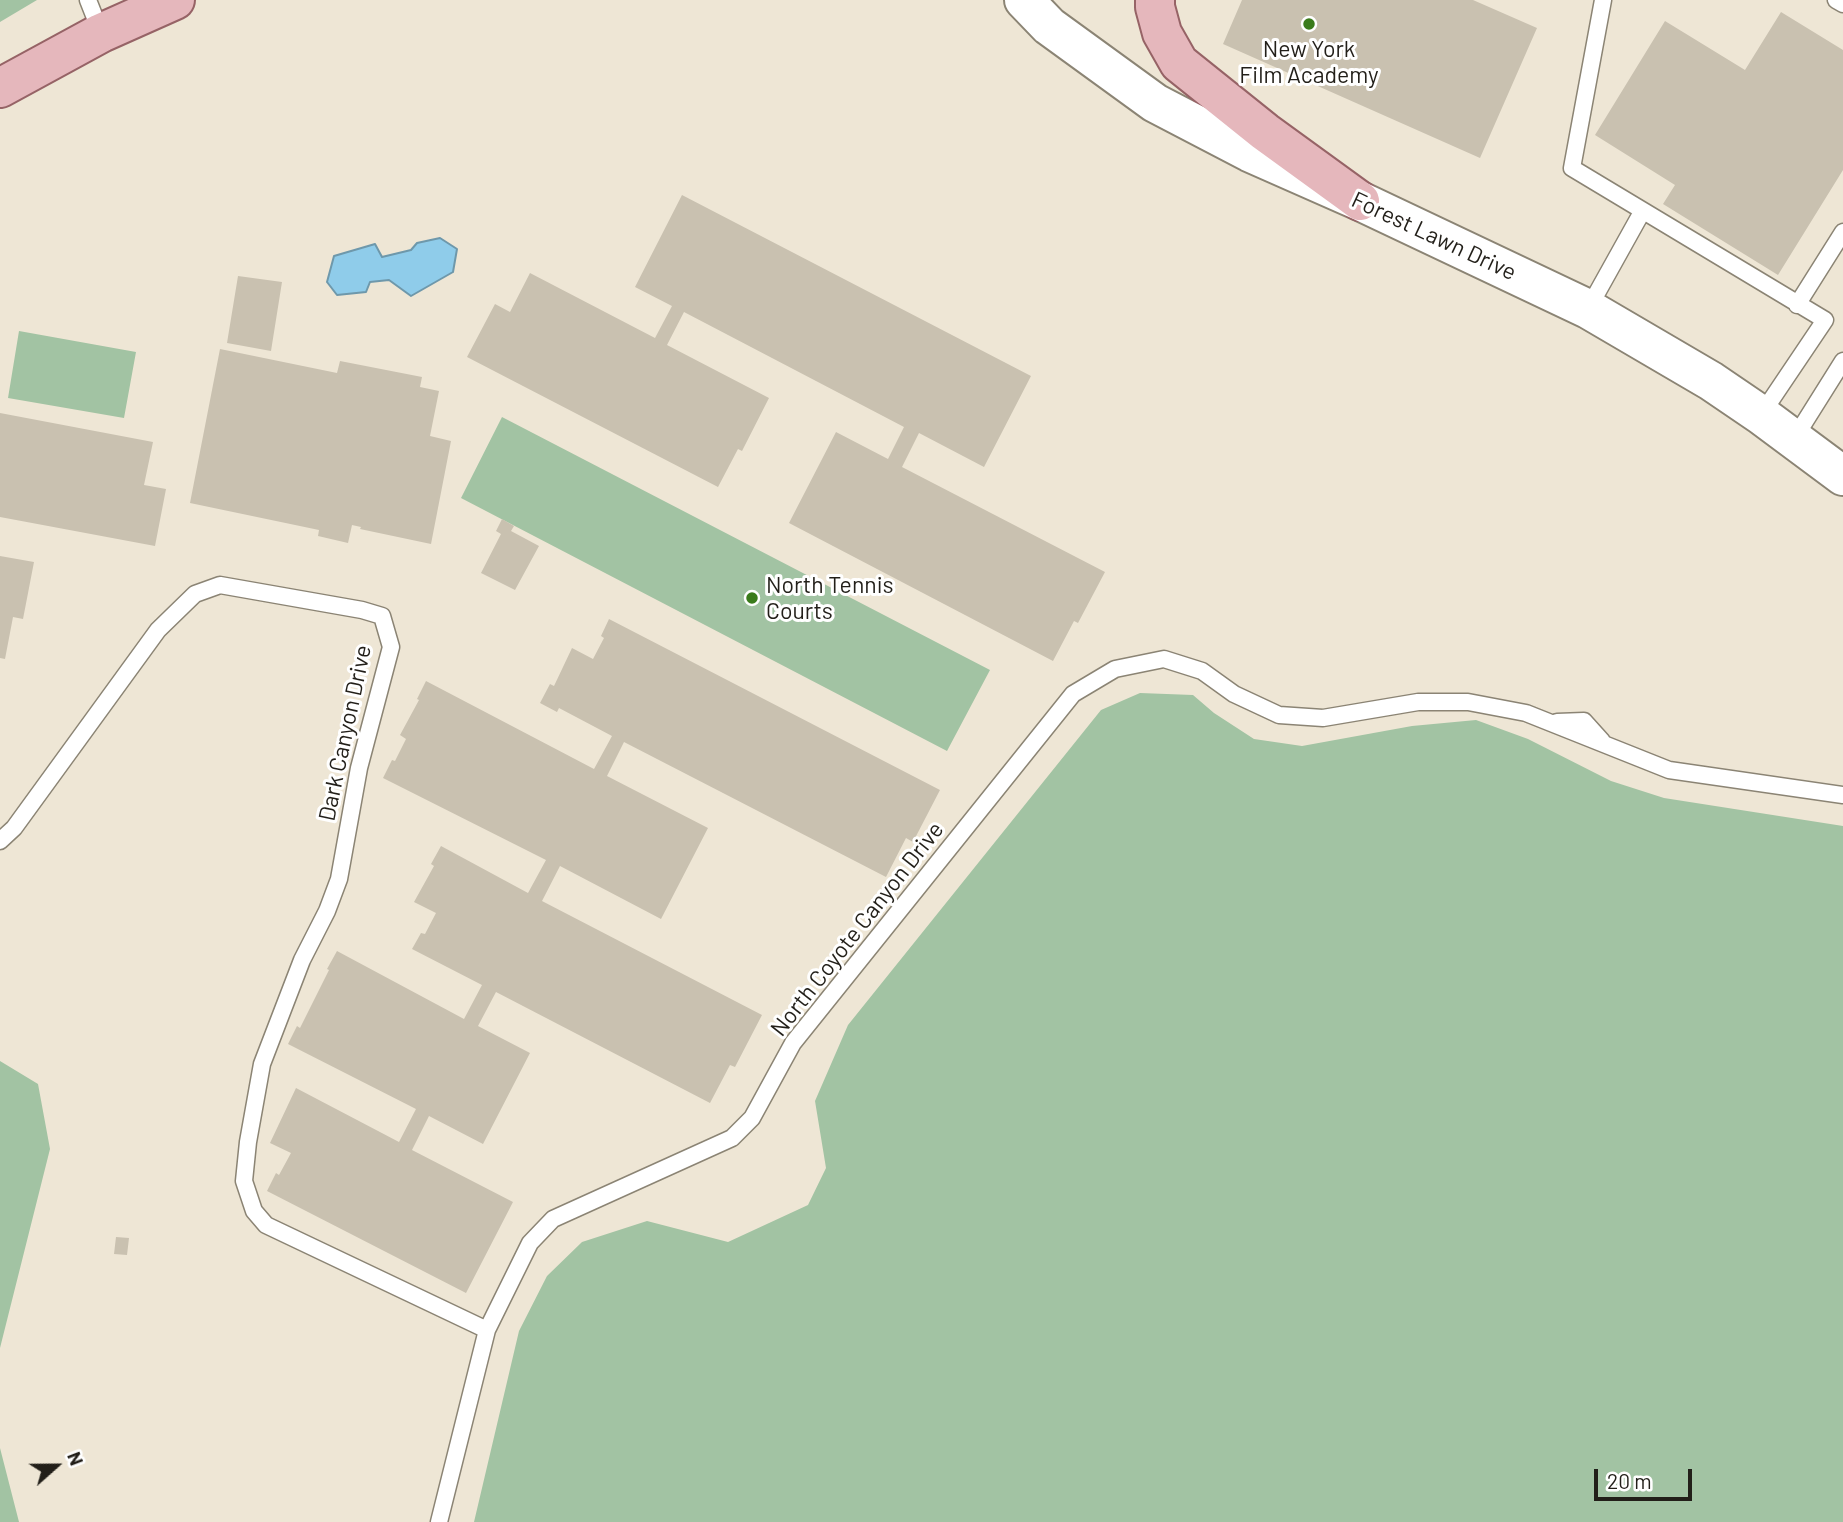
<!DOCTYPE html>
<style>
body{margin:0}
#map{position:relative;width:1843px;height:1522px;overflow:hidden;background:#eee6d5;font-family:Barlow,sans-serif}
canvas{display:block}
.north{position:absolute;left:21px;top:1431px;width:70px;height:70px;-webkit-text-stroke:5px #fff;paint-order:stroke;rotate:69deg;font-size:19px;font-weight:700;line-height:28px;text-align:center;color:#221f19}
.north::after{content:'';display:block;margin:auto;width:24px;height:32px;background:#221f19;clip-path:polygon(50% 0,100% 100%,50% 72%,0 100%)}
.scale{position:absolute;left:1594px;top:1469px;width:98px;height:32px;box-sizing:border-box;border:4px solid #221f19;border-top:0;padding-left:9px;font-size:21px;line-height:24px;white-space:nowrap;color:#221f19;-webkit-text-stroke:5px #fff;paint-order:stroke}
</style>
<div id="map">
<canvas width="1843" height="1522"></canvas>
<div class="north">N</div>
<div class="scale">20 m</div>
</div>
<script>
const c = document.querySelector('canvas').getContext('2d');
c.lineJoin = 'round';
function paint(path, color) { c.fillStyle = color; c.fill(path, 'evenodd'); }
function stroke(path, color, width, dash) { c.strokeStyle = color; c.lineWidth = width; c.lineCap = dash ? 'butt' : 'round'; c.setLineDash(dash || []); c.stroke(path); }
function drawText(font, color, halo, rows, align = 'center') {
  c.font = font + ' Barlow,sans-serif'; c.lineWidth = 6; c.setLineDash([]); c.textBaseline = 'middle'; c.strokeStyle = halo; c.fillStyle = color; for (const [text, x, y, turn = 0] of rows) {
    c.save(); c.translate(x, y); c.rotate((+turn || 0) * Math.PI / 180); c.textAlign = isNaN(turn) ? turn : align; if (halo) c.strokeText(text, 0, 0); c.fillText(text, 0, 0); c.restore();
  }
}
paint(new Path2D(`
 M0,0H37L0,22Z
 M19,331L136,352L124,418L8,398Z
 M502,417L990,670L947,751L461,498Z
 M1140,693L1193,695L1214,713L1254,739L1302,746L1412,726L1476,720L1528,739L1611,781L1664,798L1843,826V1522H474L519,1331L547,1276L582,1242L647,1221L728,1242L808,1205L826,1168L815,1101L848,1025L1101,710Z
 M0,1061L38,1084L50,1149L0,1348Z
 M0,1448L19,1522H0Z`), '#a2c3a3');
const water = new Path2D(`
 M440,238L457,249L453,272L411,296L389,280L370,282L366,292L337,295L327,282L334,256L375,244L382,257L411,250L417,243Z`);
paint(water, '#8fccea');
stroke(water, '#6e98ab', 2);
paint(new Path2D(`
 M1242,0H1473L1537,28L1480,158L1223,44Z
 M1781,12L1843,50V170L1778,275L1663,204L1675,185L1595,135L1665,21L1745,70Z
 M682,195L1031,376L984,467L919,433L902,467L1105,572L1078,623L1074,621L1053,661L789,523L836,432L888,459L904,427L684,312L667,345L769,398L742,451L738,449L718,487L467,357L495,304L510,312L530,273L655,338L672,306L635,287Z
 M238,276L282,282L271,351L227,343Z
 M220,349L337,373L340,361L422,377L420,387L439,391L430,436L451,441L431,544L360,529L361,527L352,525L348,543L318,536L319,530L190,503Z
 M0,413L153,442L144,485L166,489L155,546L0,517Z
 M502,519L514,526L511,531L539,546L515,590L481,573L501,534L496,531Z
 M0,556L34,562L23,619L13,617L5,659L0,658Z
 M609,619L940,790L913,842L906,838L886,877L624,742L607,776L708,828L661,919L560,866L542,901L762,1015L735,1067L730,1065L710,1103L496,992L478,1026L530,1053L483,1144L429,1116L412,1150L513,1202L466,1293L267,1191L276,1173L279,1175L291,1153L270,1143L296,1088L399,1142L416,1109L288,1044L297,1026L300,1028L329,970L327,969L337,951L464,1019L482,985L412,949L421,933L425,934L436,913L414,902L434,866L431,864L441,846L528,893L546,860L383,778L392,760L395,761L406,739L400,735L419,700L417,699L426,681L594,769L612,736L559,708L557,712L540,703L550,684L554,686L572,648L593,659L604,638L601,636Z
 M116,1237L129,1238L127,1255L114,1254Z`), '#c9c1b0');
const lane = new Path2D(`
 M88,0L101,33
 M1603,0L1572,168L1825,320L1761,415
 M1836,0L1843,4
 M1797,305L1843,232
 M1588,309L1642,212
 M1794,439L1843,361
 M1557,722L1584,721L1602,741
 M0,841L14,828L158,630L195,594L220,585L362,610L382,616L391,647L359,768L339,879L327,911L302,960L262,1064L248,1142L244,1181L254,1211L266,1225L487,1330L530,1243L553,1219L732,1138L752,1118L793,1043L1073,694L1115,669L1164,659L1202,671L1234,694L1279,715L1323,718L1418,702H1468L1526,713L1669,770L1843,795
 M439,1522L487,1330`);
const secondary = new Path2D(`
 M1024,0L1049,26L1155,103L1249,152L1360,201L1588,309L1711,381L1761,415L1843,476`);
const primary = new Path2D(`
 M1155,0V7L1162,33L1179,63L1265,132L1360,201
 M0,88L101,33L175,0`);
stroke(lane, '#8b8474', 19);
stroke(secondary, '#8b8474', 42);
stroke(primary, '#966366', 42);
stroke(lane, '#fff', 16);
stroke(secondary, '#fff', 38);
stroke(primary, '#e5b7bc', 38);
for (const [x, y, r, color] of [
 [1309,24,7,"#3a7b1b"],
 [752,598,7,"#3a7b1b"]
]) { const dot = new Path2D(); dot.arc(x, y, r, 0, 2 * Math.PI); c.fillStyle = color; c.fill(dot); stroke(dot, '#fff', 2.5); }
drawText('23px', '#221f19', '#fff', [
 ["New York",1309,49],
 ["Film Academy",1309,75],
 ["North Tennis",766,585,"left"],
 ["Courts",766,611,"left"]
]);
drawText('23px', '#221f19', '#fff', [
 ["Forest Lawn Drive",1434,236,25],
 ["Dark Canyon Drive",345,733,-78],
 ["North Coyote Canyon Drive",857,929,-52]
]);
</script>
